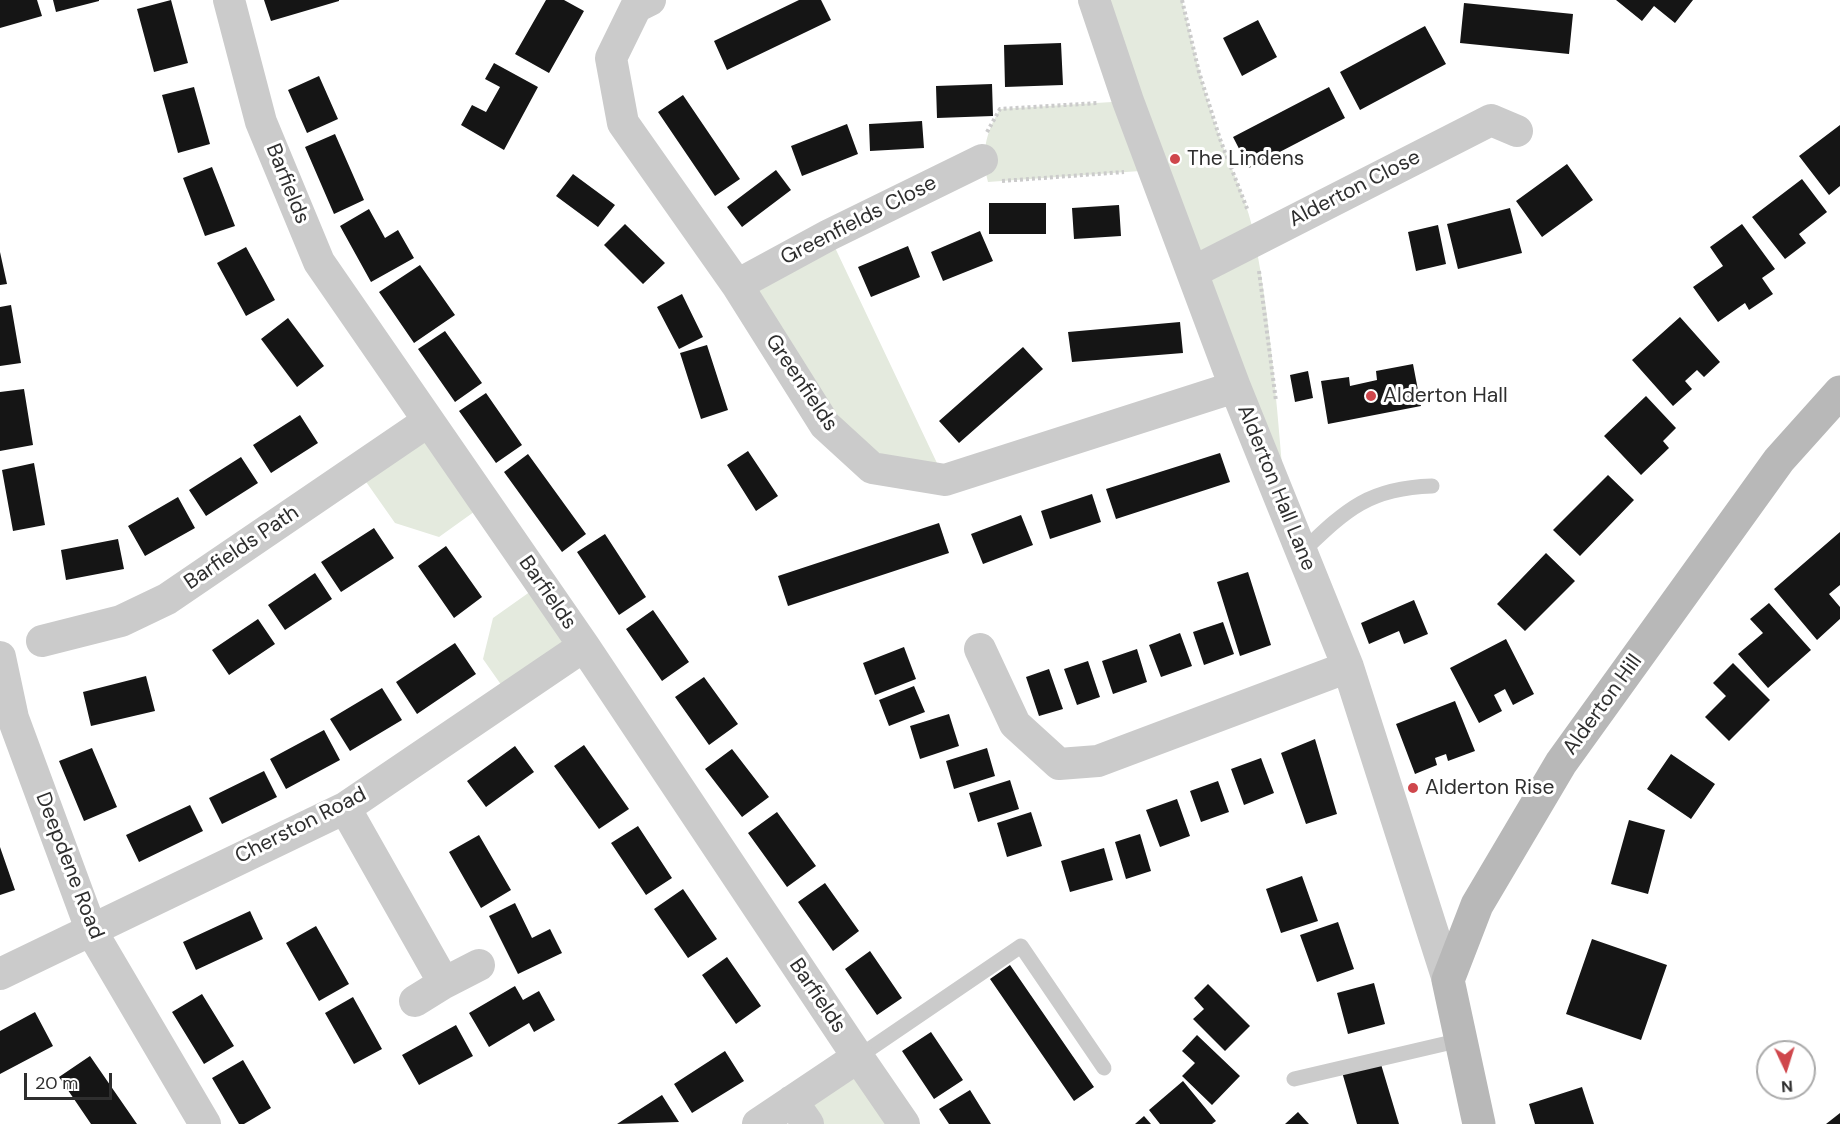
<!DOCTYPE html>
<style>
body{margin:0}
#map{position:relative;width:1840px;height:1124px;overflow:hidden;background:#fff;font-family:"DM Sans",sans-serif}
canvas{display:block}
.north{position:absolute;left:1756px;top:1040px;width:60px;height:60px;box-sizing:border-box;background:#fff;border:2px solid #ababab;border-radius:50%;rotate:176deg;font-size:16px;font-weight:700;line-height:24px;text-align:center;color:#2e2e2e}
.north::after{content:'';display:block;margin:auto;width:21px;height:27px;background:#cf474c;clip-path:polygon(50% 0,100% 100%,50% 72%,0 100%)}
.scale{position:absolute;left:24px;top:1073px;width:88px;height:27px;box-sizing:border-box;border:3px solid #2e2e2e;border-top:0;padding-left:8px;font-size:18px;line-height:21px;white-space:nowrap;color:#2e2e2e;-webkit-text-stroke:4px #fff;paint-order:stroke}
</style>
<div id="map">
<canvas width="1840" height="1124"></canvas>
<div class="north">N</div>
<div class="scale">20 m</div>
</div>
<script>
const c = document.querySelector('canvas').getContext('2d');
c.lineJoin = 'round';
function paint(path, color) { c.fillStyle = color; c.fill(path, 'evenodd'); }
function stroke(path, color, width, dash) { c.strokeStyle = color; c.lineWidth = width; c.lineCap = dash ? 'butt' : 'round'; c.setLineDash(dash || []); c.stroke(path); }
function drawText(font, color, halo, rows, align = 'center') {
  c.font = font + ' "DM Sans",sans-serif'; c.lineWidth = 6; c.setLineDash([]); c.textBaseline = 'middle'; c.strokeStyle = halo; c.fillStyle = color; for (const [text, x, y, turn = 0] of rows) {
    c.save(); c.translate(x, y); c.rotate((+turn || 0) * Math.PI / 180); c.textAlign = isNaN(turn) ? turn : align; if (halo) c.strokeText(text, 0, 0); c.fillText(text, 0, 0); c.restore();
  }
}
paint(new Path2D(`
 M1094,0H1182C1193,47 1204,95 1221,141C1233,174 1249,205 1255,240C1272,329 1278,422 1286,512L1154,170L988,182C981,154 985,134 1000,109L1128,101Z
 M829,235L945,480L872,468L737,285Z
 M427,422L485,504L439,537L395,523L357,469Z
 M541,584L584,646L509,696L483,659L493,618Z
 M858,1057L904,1124H808L792,1101Z`), '#e4eade');
paint(new Path2D(`
 M0,0H37L42,16L0,28Z
 M53,0H99V1L56,12Z
 M171,0L188,63L154,72L137,9Z
 M264,0H339V1L271,21Z
 M546,0H564L584,11L549,73L515,54Z
 M799,0H821L831,20L727,70L714,41Z
 M1616,0H1693L1675,23L1654,6L1642,21Z
 M1464,3L1573,14L1569,54L1460,43Z
 M1258,20L1277,57L1242,76L1223,38Z
 M1425,26L1446,64L1360,110L1340,72Z
 M1061,43L1063,85L1005,87L1004,45Z
 M494,63L538,87L504,150L461,125L472,105L486,112L500,87L485,79Z
 M319,76L338,119L307,133L288,90Z
 M992,84L993,116L937,118L936,86Z
 M194,87L210,144L178,153L162,95Z
 M1329,87L1345,118L1249,168L1233,137Z
 M683,95L740,179L715,196L658,112Z
 M922,121L924,148L870,151L869,124Z
 M847,124L858,154L802,176L791,146Z
 M1840,125V186L1829,195L1799,156Z
 M335,134L364,200L334,214L305,147Z
 M1567,164L1593,200L1542,237L1516,201Z
 M212,167L235,226L205,236L183,178Z
 M776,170L791,190L742,227L727,207Z
 M573,174L615,205L598,227L556,196Z
 M1802,179L1827,212L1799,234L1806,243L1785,259L1752,217Z
 M989,203H1046V234H989Z
 M1119,205L1121,236L1074,239L1072,208Z
 M1510,208L1522,253L1458,269L1447,224Z
 M369,209L385,238L398,230L414,258L371,282L340,226Z
 M625,224L665,263L643,284L604,245Z
 M1742,224L1775,269L1762,278L1773,294L1749,310L1745,303L1718,322L1693,287L1723,266L1710,247Z
 M1438,225L1446,264L1416,271L1408,232Z
 M980,231L993,261L943,281L931,252Z
 M908,246L920,277L871,297L858,267Z
 M246,247L275,300L246,316L217,263Z
 M0,252L7,284L0,285Z
 M420,265L455,315L414,343L379,292Z
 M682,294L703,337L679,349L657,307Z
 M11,305L21,363L0,366V307Z
 M1680,317L1720,362L1704,377L1697,370L1685,381L1692,389L1673,406L1632,360Z
 M288,318L324,366L297,387L261,339Z
 M1180,322L1183,353L1072,362L1068,332Z
 M445,331L482,383L455,402L418,349Z
 M707,345L728,410L701,419L680,353Z
 M1023,347L1043,369L959,443L939,421Z
 M1413,364L1421,406L1328,424L1321,381L1349,377L1350,386L1377,380L1376,371Z
 M1308,371L1313,398L1295,402L1290,375Z
 M24,389L33,445L0,451V392Z
 M486,393L522,445L496,463L459,411Z
 M1646,396L1676,428L1663,441L1669,448L1641,475L1604,436Z
 M300,415L318,443L271,473L253,445Z
 M748,451L778,496L756,511L727,465Z
 M1220,453L1230,482L1116,519L1106,489Z
 M528,454L586,534L562,552L504,472Z
 M241,457L258,483L206,516L189,490Z
 M34,463L45,525L13,531L2,470Z
 M1608,475L1634,500L1580,556L1553,530Z
 M1092,494L1101,522L1050,539L1041,511Z
 M178,497L195,528L145,556L128,526Z
 M1021,515L1033,545L983,564L971,534Z
 M939,523L949,553L788,606L778,576Z
 M374,528L394,558L341,592L321,562Z
 M1840,532V585L1829,594L1840,607V619L1817,640L1774,589Z
 M605,534L646,597L619,615L577,552Z
 M118,539L124,569L66,580L61,550Z
 M446,546L482,597L454,618L418,566Z
 M1546,553L1575,581L1525,631L1497,604Z
 M1248,572L1271,645L1240,656L1217,582Z
 M315,573L332,599L285,630L268,605Z
 M1414,600L1428,634L1404,644L1399,631L1369,644L1361,623Z
 M1769,603L1811,650L1768,688L1738,654L1763,633L1750,619Z
 M653,610L689,662L662,681L626,629Z
 M258,619L275,644L229,675L212,650Z
 M1223,622L1234,654L1204,665L1193,632Z
 M1180,633L1192,666L1161,677L1149,645Z
 M1506,639L1534,694L1513,705L1505,689L1494,695L1502,711L1479,723L1450,668Z
 M455,643L476,674L417,714L396,682Z
 M904,647L916,679L875,695L863,663Z
 M1137,649L1147,682L1113,694L1102,661Z
 M1088,661L1100,697L1077,705L1064,669Z
 M1733,663L1770,700L1729,741L1705,717L1726,696L1713,683Z
 M1049,669L1063,709L1039,716L1026,677Z
 M146,676L155,711L91,726L83,692Z
 M704,677L738,724L709,745L675,697Z
 M914,686L925,712L889,726L879,700Z
 M382,688L402,720L350,751L330,719Z
 M1455,701L1475,751L1448,761L1446,754L1435,758L1437,765L1415,774L1396,724Z
 M949,714L959,746L920,759L910,726Z
 M324,730L340,760L286,789L270,759Z
 M1315,739L1337,814L1306,824L1281,753Z
 M584,745L629,809L599,829L554,766Z
 M515,746L534,772L486,807L467,781Z
 M92,748L117,807L84,821L59,761Z
 M987,748L995,776L954,789L946,761Z
 M732,749L769,797L742,817L705,769Z
 M1671,754L1715,784L1691,819L1647,789Z
 M1261,758L1274,793L1244,805L1231,769Z
 M264,771L277,797L222,824L209,798Z
 M1010,780L1019,809L978,822L969,793Z
 M1218,781L1229,812L1201,822L1190,791Z
 M1177,799L1190,836L1160,847L1146,810Z
 M190,805L203,831L139,862L126,835Z
 M777,812L816,866L787,887L748,833Z
 M1031,812L1042,846L1007,857L997,823Z
 M1629,820L1665,830L1648,894L1611,884Z
 M638,826L672,878L646,895L611,843Z
 M1140,834L1151,871L1126,879L1115,842Z
 M479,835L511,890L481,908L449,852Z
 M0,847L15,890L0,895Z
 M1104,848L1113,880L1070,892L1061,861Z
 M1302,876L1318,921L1281,933L1266,889Z
 M825,883L859,931L833,951L798,902Z
 M683,889L717,939L688,958L654,909Z
 M515,903L532,938L550,929L562,953L518,974L489,916Z
 M250,911L263,939L196,970L183,942Z
 M1338,922L1354,969L1317,982L1300,935Z
 M316,926L349,984L319,1001L286,943Z
 M1592,939L1667,965L1641,1040L1566,1014Z
 M870,951L902,998L877,1015L845,969Z
 M727,957L761,1006L736,1024L702,975Z
 M1010,965L1094,1087L1074,1101L990,979Z
 M1374,983L1385,1024L1348,1034L1337,993Z
 M1208,984L1250,1026L1225,1051L1193,1019L1204,1009L1194,998Z
 M515,986L523,1000L539,991L555,1020L534,1032L529,1023L489,1047L469,1013Z
 M202,994L234,1046L204,1064L172,1012Z
 M353,997L382,1049L354,1064L325,1013Z
 M35,1012L53,1046L0,1074V1031Z
 M456,1025L473,1056L419,1085L402,1055Z
 M931,1032L963,1080L934,1099L902,1051Z
 M1197,1035L1240,1076L1212,1105L1182,1076L1195,1063L1182,1051Z
 M725,1051L744,1081L692,1113L674,1084Z
 M90,1056L137,1124H91L59,1077Z
 M243,1060L271,1108L244,1124H239L212,1078Z
 M1380,1061L1399,1124H1357L1342,1072Z
 M1183,1081L1216,1121L1212,1124H1160L1149,1110Z
 M1582,1087L1594,1124H1535L1529,1104Z
 M970,1090L991,1124H949L939,1109Z
 M662,1095L679,1122L617,1124Z
 M1298,1112L1309,1124H1285Z
 M1840,1113V1124H1826Z
 M1144,1116L1151,1124H1135Z`), '#151515');
stroke(new Path2D(`
 M1182,0L1199,72L1220,139L1248,211
 M987,132L1000,109L1098,103
 M1002,181L1124,172
 M1259,271L1276,401`), '#cbcbcb', 4, [3, 3]);
stroke(new Path2D(`
 M1302,552C1346,510 1368,488 1432,486
 M858,1057L1021,946L1104,1068
 M1294,1079L1461,1040`), '#cbcbcb', 15);
stroke(new Path2D(`
 M229,0L261,122L319,262L584,646L858,1057L758,1124
 M650,0L636,7L611,58L623,123L737,285L825,425L872,468L945,480L1235,387
 M1094,0L1128,101L1235,387L1348,667L1448,980
 M1193,272L1491,120L1517,131
 M737,285L829,235L982,160
 M42,641L121,621L167,599L427,422
 M980,649L1015,724L1059,764L1098,761L1348,667
 M0,657L13,718L92,932L205,1124
 M345,808L444,983L415,1001
 M0,974L345,808L584,646
 M444,983L479,965
 M858,1057L904,1124
 M792,1101L808,1124`), '#cbcbcb', 32);
stroke(new Path2D(`
 M1479,1124L1448,980L1477,905L1561,763L1779,460L1840,392`), '#b8b8b8', 33);
for (const [x, y, r, color] of [
 [1175,159,6,"#cf474c"],
 [1371,396,6,"#cf474c"],
 [1413,788,6,"#cf474c"]
]) { const dot = new Path2D(); dot.arc(x, y, r, 0, 2 * Math.PI); c.fillStyle = color; c.fill(dot); stroke(dot, '#fff', 2); }
drawText('21px', '#2e2e2e', '#fff', [
 ["The Lindens",1187,159],
 ["Alderton Hall",1383,396],
 ["Alderton Rise",1425,788]
], 'left');
drawText('21px', '#2e2e2e', '#fff', [
 ["Barfields",287,184,68],
 ["Alderton Close",1355,189,-27],
 ["Greenfields Close",859,221,-27],
 ["Greenfields",801,383,56],
 ["Alderton Hall Lane",1276,488,68],
 ["Barfields Path",242,548,-34],
 ["Barfields",547,593,55],
 ["Alderton Hill",1603,705,-54],
 ["Cherston Road",301,826,-27],
 ["Deepdene Road",69,866,69],
 ["Barfields",817,996,56]
]);
</script>
